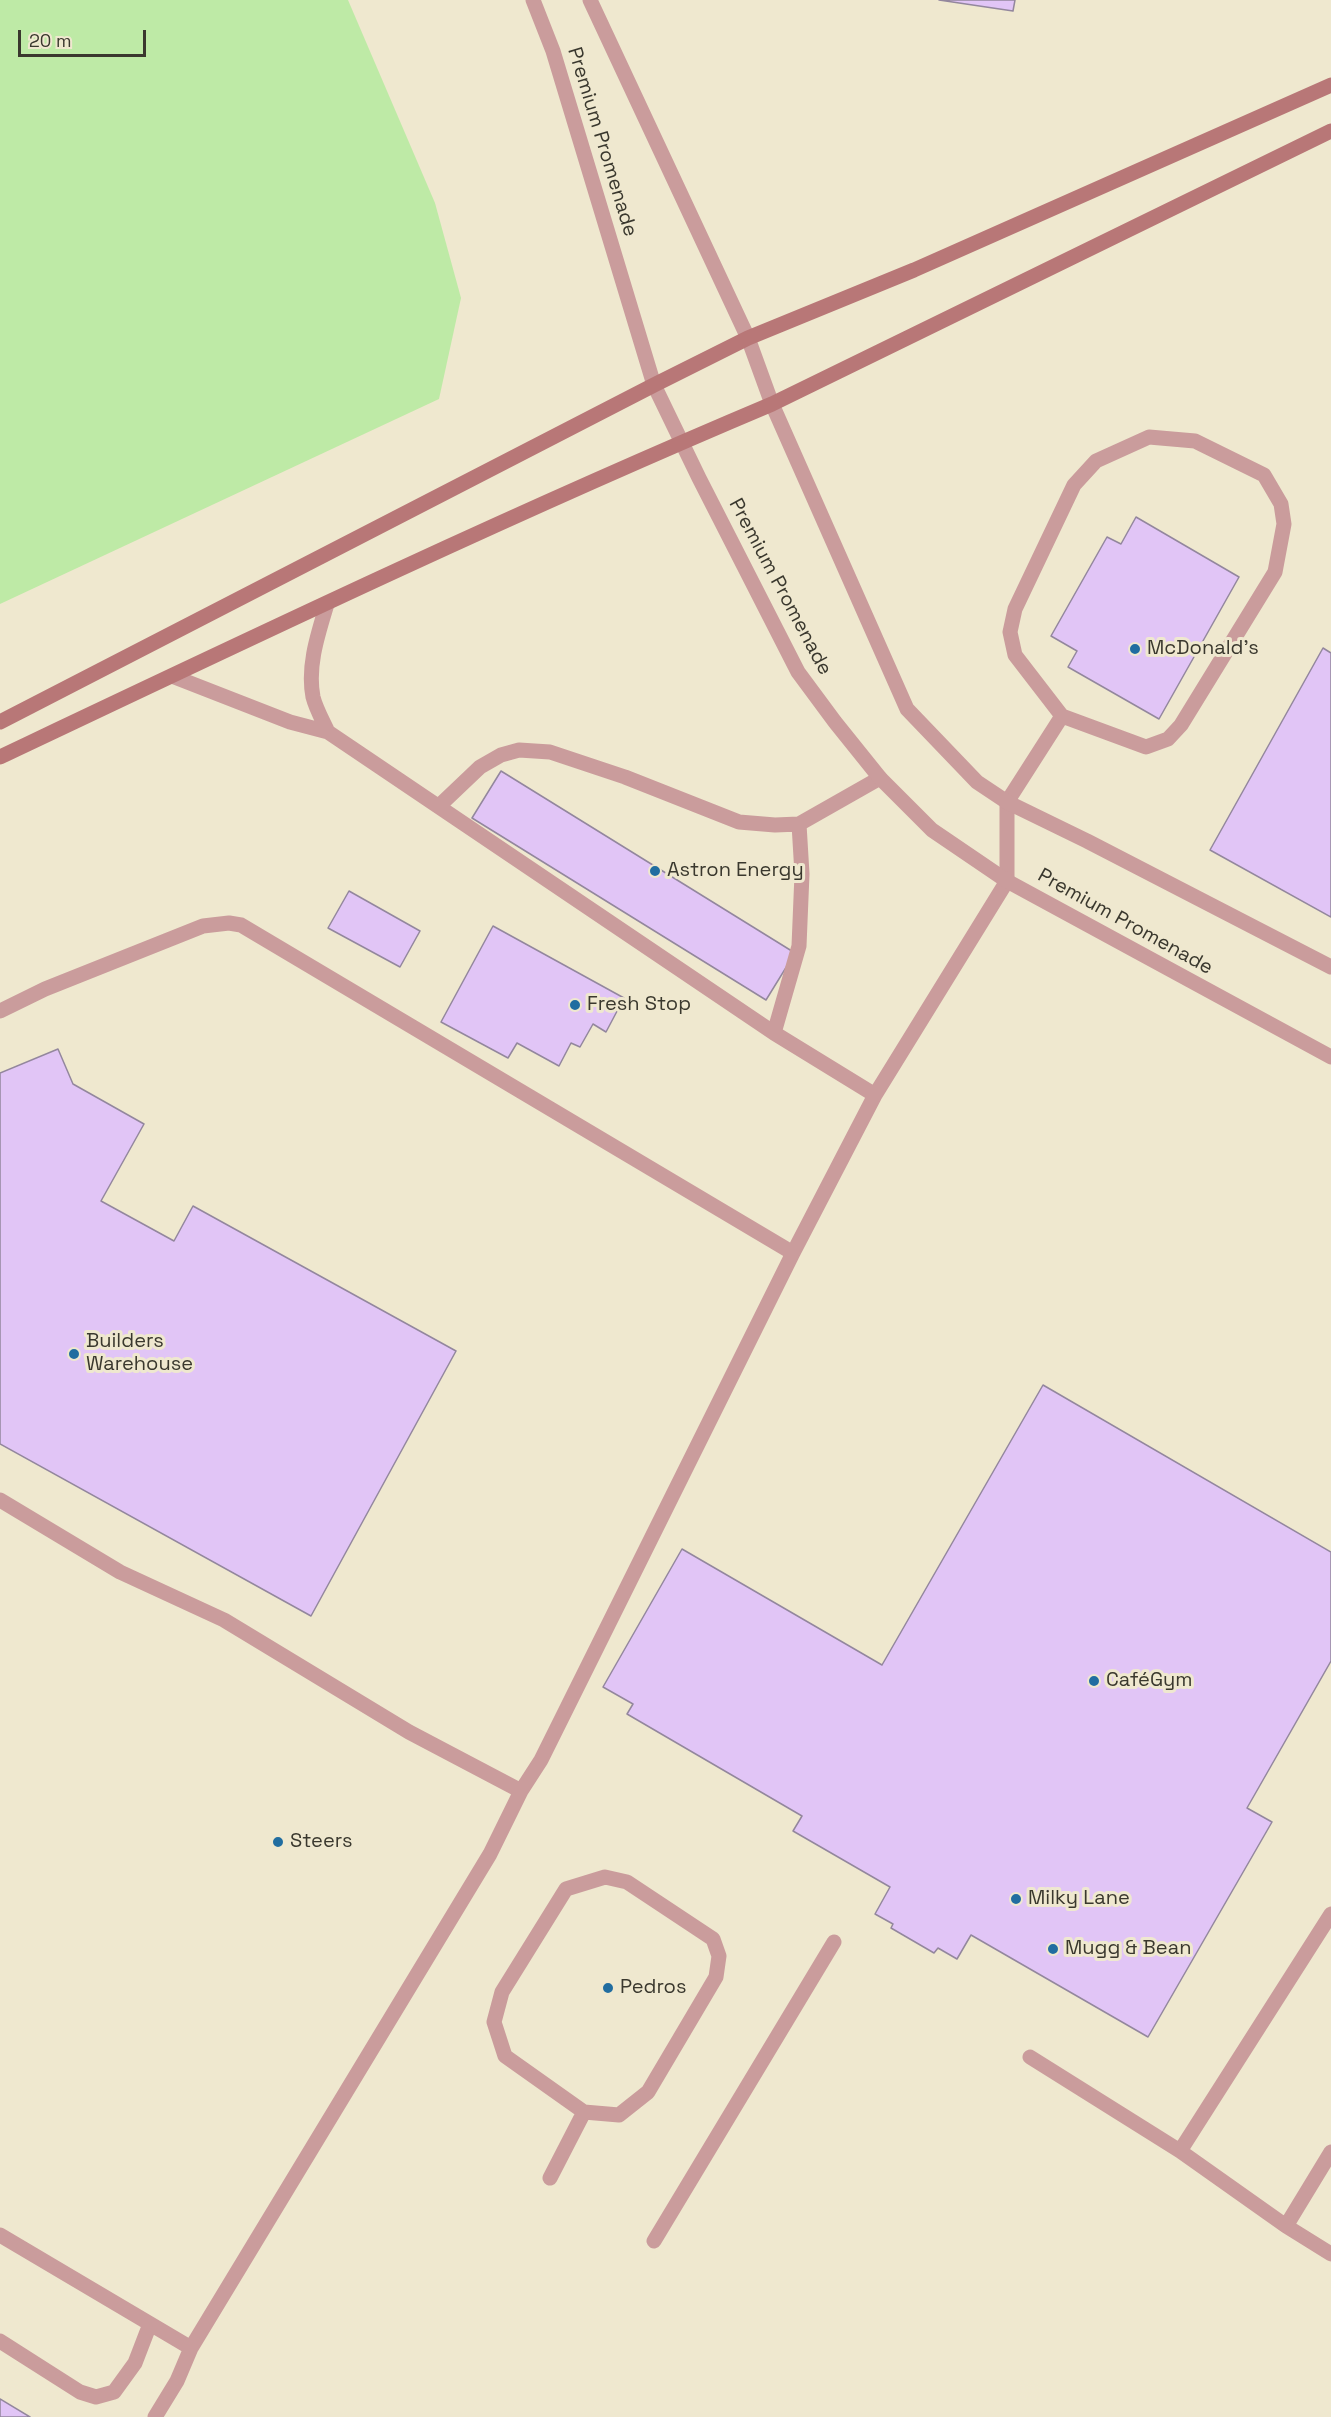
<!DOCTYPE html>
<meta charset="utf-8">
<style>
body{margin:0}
#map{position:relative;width:1331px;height:2417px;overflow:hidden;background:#efe8cf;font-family:"Space Grotesk",sans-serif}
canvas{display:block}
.scale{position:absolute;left:18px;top:30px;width:128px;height:27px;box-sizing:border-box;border:3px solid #3a382e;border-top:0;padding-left:8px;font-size:18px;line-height:21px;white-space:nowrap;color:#3a382e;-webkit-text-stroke:4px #efe8cf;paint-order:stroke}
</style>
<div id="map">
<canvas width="1331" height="2417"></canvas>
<div class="scale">20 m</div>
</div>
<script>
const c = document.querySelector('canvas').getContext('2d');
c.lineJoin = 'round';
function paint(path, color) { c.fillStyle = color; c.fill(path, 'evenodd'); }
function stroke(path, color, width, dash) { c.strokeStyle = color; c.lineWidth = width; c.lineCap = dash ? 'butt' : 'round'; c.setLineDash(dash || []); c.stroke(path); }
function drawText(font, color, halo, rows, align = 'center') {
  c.font = font + ' "Space Grotesk",sans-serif'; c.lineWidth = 6; c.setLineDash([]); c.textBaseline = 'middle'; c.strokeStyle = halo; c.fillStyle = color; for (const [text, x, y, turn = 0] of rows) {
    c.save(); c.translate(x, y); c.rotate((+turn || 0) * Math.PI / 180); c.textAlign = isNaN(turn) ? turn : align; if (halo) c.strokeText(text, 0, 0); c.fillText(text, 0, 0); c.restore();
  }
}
paint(new Path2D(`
 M0,0H348L435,203L461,298L439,399L0,604Z`), '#beeaa6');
const building = new Path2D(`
 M939,0H1015L1013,11Z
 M1136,517L1239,577L1159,719L1068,667L1077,651L1051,636L1107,537L1121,544Z
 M1323,648L1331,653V917L1210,850Z
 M501,771L795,953L766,1000L472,818Z
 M349,891L420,931L400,967L328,928Z
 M493,926L624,998L606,1032L593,1024L580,1047L571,1043L559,1066L517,1043L508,1058L441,1022Z
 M58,1049L73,1084L144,1124L101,1201L174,1241L193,1206L456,1351L311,1616L0,1444V1073Z
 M1043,1385L1331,1552V1661L1247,1808L1272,1822L1148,2037L971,1935L957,1959L938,1948L934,1953L891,1928L893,1924L875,1914L890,1887L793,1831L802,1816L627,1714L633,1704L603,1687L682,1549L882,1665Z
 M0,2399L30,2417H0Z`);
paint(building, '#e1c5f6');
stroke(building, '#93879d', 1.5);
stroke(new Path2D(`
 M1149,437L1195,441L1264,475L1281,504L1284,524L1275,572L1181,725L1168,739L1146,747L1062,716L1015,655L1010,632L1015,609L1074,485L1096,461Z
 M327,604C318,634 307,666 313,697C316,709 323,721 328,732
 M172,676L290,722L328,732L774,1033L875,1095
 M439,806L480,767L501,755L519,750L550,752L625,777L739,822L775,825L799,824L880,778
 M0,1011L45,989L203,926L229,923L241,925L793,1253
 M774,1033L799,946L802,874L799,824
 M0,1500L120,1572L224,1620L409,1732L521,1791
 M605,1877L627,1882L713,1939L719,1956L716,1977L648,2092L619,2115L584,2112L505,2056L494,2022L502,1992L566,1889Z
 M1030,2057L1180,2151L1286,2226L1331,2152
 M1180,2151L1331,1914
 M550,2178L584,2112
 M1286,2226L1331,2254
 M0,2235L191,2348L490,1854L521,1791L541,1760L793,1253L875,1095L1007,881V802L1062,716
 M654,2241L834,1942
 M0,2341L80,2392L96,2397L114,2392L135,2363L150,2324
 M155,2417L177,2381L191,2348`), '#ca9c9c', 15);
stroke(new Path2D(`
 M533,0L553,51L654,385L699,478L798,672L835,722L880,778L932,830L1007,881L1331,1057
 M590,0L748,338L772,404L907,709L977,782L1007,802L1087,841L1331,967`), '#ca9c9c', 15);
stroke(new Path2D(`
 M0,722L654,385L748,338L914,270L1331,85
 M0,757C255,636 511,514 772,404L1331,131`), '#b87777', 15);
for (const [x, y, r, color] of [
 [1135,649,6,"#216da0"],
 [655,871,6,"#216da0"],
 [575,1005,6,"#216da0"],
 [74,1354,6,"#216da0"],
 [1094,1681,6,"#216da0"],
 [278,1842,6,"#216da0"],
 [1016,1899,6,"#216da0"],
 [1053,1949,6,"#216da0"],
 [608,1988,6,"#216da0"]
]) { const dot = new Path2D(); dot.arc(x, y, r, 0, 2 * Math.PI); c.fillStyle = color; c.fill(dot); stroke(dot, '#efe8cf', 2); }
drawText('20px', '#3a382e', '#efe8cf', [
 ["Premium Promenade",602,142,73],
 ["Premium Promenade",780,587,62],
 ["Premium Promenade",1125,922,29]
]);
drawText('20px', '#3a382e', '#efe8cf', [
 ["McDonald's",1147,649],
 ["Astron Energy",667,871],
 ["Fresh Stop",587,1005],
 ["Builders",86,1342],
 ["Warehouse",86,1365],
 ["CaféGym",1106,1681],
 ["Steers",290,1842],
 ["Milky Lane",1028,1899],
 ["Mugg & Bean",1065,1949],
 ["Pedros",620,1988]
], 'left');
</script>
